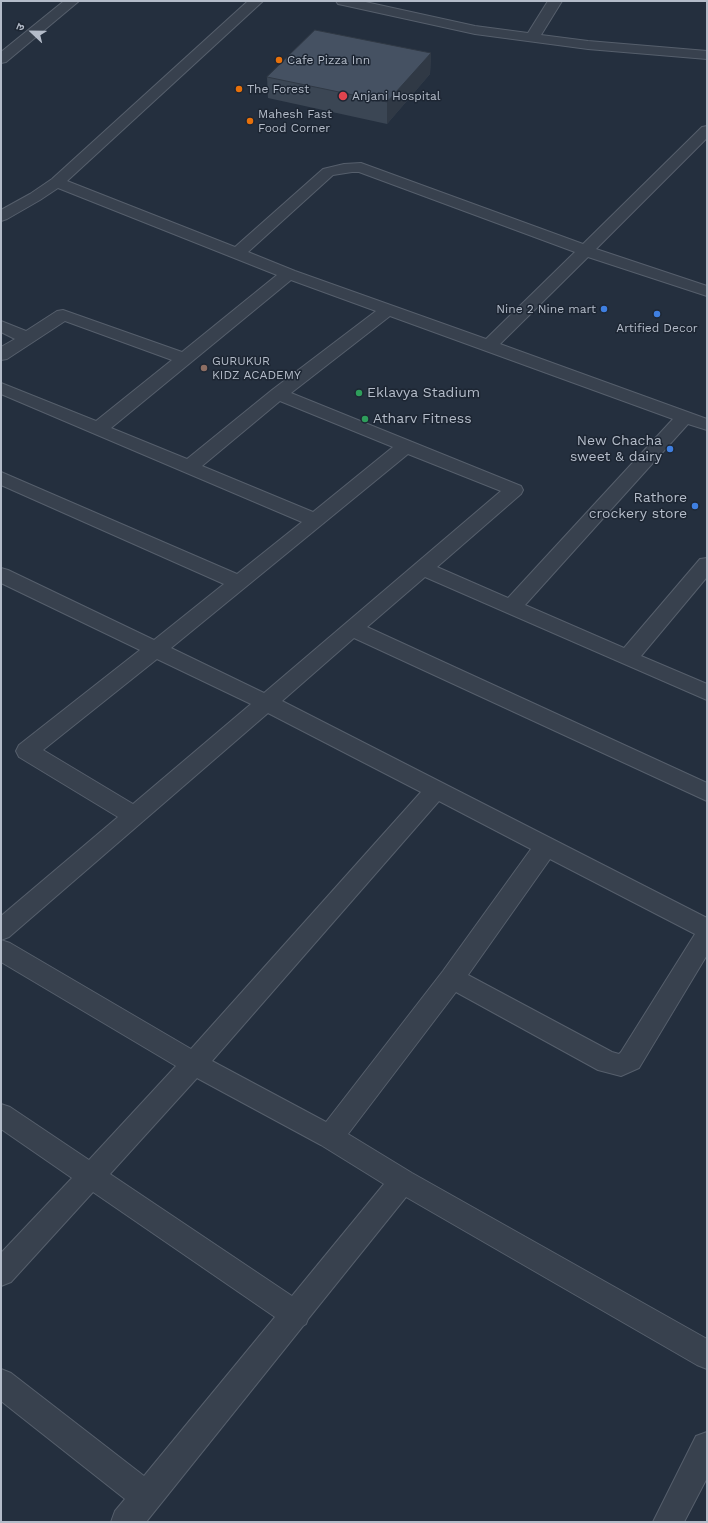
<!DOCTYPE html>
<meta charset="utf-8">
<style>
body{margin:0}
#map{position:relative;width:708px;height:1523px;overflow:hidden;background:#242f3e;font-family:"Work Sans","Noto Sans Devanagari",sans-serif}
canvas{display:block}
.frame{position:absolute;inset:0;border:2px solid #b4bcc9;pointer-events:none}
.north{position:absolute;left:12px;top:12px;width:40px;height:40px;-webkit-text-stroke:3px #1d2633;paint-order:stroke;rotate:292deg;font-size:11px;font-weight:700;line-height:16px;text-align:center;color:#b4bcc9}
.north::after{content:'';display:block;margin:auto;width:14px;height:18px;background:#b4bcc9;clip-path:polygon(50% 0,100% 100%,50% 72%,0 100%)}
</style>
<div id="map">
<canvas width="708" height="1523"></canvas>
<div class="frame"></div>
<div class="north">उ</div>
</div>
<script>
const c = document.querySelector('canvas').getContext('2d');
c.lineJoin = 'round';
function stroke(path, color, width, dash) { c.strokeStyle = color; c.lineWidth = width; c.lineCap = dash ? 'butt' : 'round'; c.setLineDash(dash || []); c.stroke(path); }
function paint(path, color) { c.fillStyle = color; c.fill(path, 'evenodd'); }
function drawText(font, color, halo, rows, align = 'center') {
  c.font = font + ' "Work Sans",sans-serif'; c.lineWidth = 3; c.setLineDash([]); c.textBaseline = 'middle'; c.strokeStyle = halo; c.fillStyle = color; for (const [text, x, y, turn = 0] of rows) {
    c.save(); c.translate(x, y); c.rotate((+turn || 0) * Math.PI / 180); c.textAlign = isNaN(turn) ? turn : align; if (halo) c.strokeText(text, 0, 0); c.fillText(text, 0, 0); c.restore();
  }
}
const minor = new Path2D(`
 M64,1H79L6,62L1,63V52Z
 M248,1H263L67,181L235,247L323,169L344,164L361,163L583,244L702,127L707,126V138L596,249L707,286V296L588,257L500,344L707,419V430L688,424L525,605L624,648L700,559L707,558V577L641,656L707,684V700L425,577L367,627L707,783V801L354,638L282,701L707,918V955L639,1068L621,1076L598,1070L456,992L348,1134L412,1173L707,1339V1369L697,1365L406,1197L308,1319L306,1324L303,1326L146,1522H111L115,1511L125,1499L1,1401V1369L11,1373L144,1476L275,1317L93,1192L11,1282L1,1286V1253L72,1178L1,1129V1104L10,1107L89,1160L176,1066L1,962V940L10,943L191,1049L421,792L268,713L9,937L1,940V916L118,817L19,757L16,751L19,745L140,650L1,583V568L8,570L154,640L224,584L1,485V472L237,574L302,522L1,394V383L96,421L172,360L65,321L7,359L1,360V347L15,339L1,332V321L26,331L57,311L63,310L182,352L277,275L58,188L40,200L7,219L1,221V210L30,194L52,179ZM352,172H359L575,252L486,339L295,271L248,252L333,175ZM291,280L376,311L272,390L187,459L111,428ZM390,316L673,419L508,598L437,567L521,494L523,490L521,486L291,393ZM280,401L393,447L313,512L202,466ZM408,454L501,491L264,693L171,648ZM157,659L251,704L133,804L43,750ZM439,801L531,849L443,971L326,1122L212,1061ZM550,859L695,934L621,1052L619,1054L612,1052L468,975ZM197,1078L321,1145L384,1184L292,1296L110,1174Z
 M336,1H361L475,26L528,33L548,1H562L541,35L588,41L707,51V59L588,49L475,34L343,5L338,4Z
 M707,1432V1478L684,1522H653L696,1436Z`);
stroke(minor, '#565f6c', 2);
paint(minor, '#38414e');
paint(new Path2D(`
 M431,53L430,74L387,124L268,98L267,77Z`), '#3b4654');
paint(new Path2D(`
 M431,53L430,74L387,124V102Z`), '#303945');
const building = new Path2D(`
 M315,30L431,53L387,102L267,77Z`);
paint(building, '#455162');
stroke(building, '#303945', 1);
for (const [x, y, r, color] of [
 [279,60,4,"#e8710a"],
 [239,89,4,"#e8710a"],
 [343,96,5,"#e0444e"],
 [250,121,4,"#e8710a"],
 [604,309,4,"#3f7fe0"],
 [657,314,4,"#3f7fe0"],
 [204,368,4,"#8d6e63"],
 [359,393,4,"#2e9e5b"],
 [365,419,4,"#2e9e5b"],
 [670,449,4,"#3f7fe0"],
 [695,506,4,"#3f7fe0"]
]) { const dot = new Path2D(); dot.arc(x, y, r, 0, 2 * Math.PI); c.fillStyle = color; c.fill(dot); stroke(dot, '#1d2633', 1.5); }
drawText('12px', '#b4bcc9', '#1d2633', [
 ["Cafe Pizza Inn",287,60],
 ["The Forest",247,89],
 ["Anjani Hospital",352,96],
 ["Mahesh Fast",258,114],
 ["Food Corner",258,128],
 ["Nine 2 Nine mart",596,309,"right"],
 ["Artified Decor",657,328,"center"],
 ["GURUKUR",212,361],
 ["KIDZ ACADEMY",212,375]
], 'left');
drawText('14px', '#b4bcc9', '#1d2633', [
 ["Eklavya Stadium",367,393],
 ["Atharv Fitness",373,419],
 ["New Chacha",662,441,"right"],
 ["sweet & dairy",662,457,"right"],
 ["Rathore",687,498,"right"],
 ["crockery store",687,514,"right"]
], 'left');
</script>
